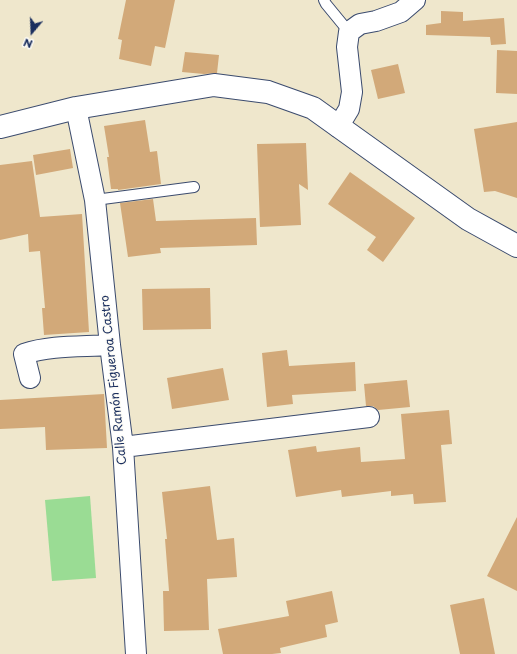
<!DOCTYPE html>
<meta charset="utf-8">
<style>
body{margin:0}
#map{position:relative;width:517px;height:654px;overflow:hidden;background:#efe7cc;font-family:"Playpen Sans",sans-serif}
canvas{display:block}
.north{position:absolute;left:12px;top:12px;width:40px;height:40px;-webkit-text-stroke:3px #fdfcf7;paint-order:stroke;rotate:199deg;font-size:11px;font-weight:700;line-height:16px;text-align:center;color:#1b2f5e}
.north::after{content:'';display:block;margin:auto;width:14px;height:18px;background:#1b2f5e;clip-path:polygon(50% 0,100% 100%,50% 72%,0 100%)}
</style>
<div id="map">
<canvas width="517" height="654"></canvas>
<div class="north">N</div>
</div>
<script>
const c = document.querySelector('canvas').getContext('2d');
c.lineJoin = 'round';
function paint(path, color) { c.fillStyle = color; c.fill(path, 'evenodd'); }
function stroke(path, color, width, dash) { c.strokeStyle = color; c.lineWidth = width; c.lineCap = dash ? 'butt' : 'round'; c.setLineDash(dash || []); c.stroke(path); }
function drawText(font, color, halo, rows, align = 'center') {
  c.font = font + ' "Playpen Sans",sans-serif'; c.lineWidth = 3; c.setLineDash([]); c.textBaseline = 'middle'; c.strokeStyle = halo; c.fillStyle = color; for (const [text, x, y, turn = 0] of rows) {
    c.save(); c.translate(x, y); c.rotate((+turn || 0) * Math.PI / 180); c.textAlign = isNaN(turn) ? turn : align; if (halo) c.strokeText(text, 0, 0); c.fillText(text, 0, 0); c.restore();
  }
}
paint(new Path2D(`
 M90,496L96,578L52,581L45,500Z`), '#9adc94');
paint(new Path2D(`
 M126,0H175L165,48L155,46L151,66L119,59L122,40L118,39Z
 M441,11L463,12V21L504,18L506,44L491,45L490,37L426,35V25L441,23Z
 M497,50L517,51V94L496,93Z
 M185,52L219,55L217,73L204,74L182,72Z
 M398,64L405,93L378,99L371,70Z
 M145,120L150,152L157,151L161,184L118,190V189H111L107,157H109L104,126Z
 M517,122V198L495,191L484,192L474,129Z
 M306,143L308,190L299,184L301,225L260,227L257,144Z
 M70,149L73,168L36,175L33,155Z
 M32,161L40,217L82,214L89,332L44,335L42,308H45L40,251L29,252L28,234L0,240V165Z
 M350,172L415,218L383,262L367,250L376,237L328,204Z
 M153,199L156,221L256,218L257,245L160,248L161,253L128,257L120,203Z
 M210,288L211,329L143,330L142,289Z
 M287,350L289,366L355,362L356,391L292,395L293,404L267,407L262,353Z
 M223,368L229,400L172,409L167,378Z
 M407,380L410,407L378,410L373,406H366L364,384Z
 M104,394L107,448L46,450L45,427L0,429V400Z
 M449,410L452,444L441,445L446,502L414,504L413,494L391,496V491L342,497L341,490L296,497L288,450L316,446L317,452L360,447L361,462L405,459L401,414Z
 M210,486L217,540L234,538L237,577L207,579L209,630L164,631L163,591H169L165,539H167L162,492Z
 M517,517V591L487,576Z
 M332,591L338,622L325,625L327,637L280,648L281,653L272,654H223L218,629L289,616L286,601Z
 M484,598L495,654H460L450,605Z`), '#d2a979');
const lane = new Path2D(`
 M324,0L326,4L349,32
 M95,200L194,187`);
const street = new Path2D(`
 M76,108L95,200L110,345L123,447L136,654
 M338,127L349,109L352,92L347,47L349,32L360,24L376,21L401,12L415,0
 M30,378L24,354C51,345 82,347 110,345
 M123,447L369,417`);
const secondary = new Path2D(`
 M0,127L76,108L214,85L268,92L313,108L468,219L517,246`);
stroke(lane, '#3b4b6e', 12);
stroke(street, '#3b4b6e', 22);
stroke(secondary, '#3b4b6e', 24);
stroke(lane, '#fff', 10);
stroke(street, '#fff', 20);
stroke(secondary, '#fff', 22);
drawText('12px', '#1b2f5e', '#fdfcf7', [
 ["Calle Ramón Figueroa Castro",114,380,-96]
]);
</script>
